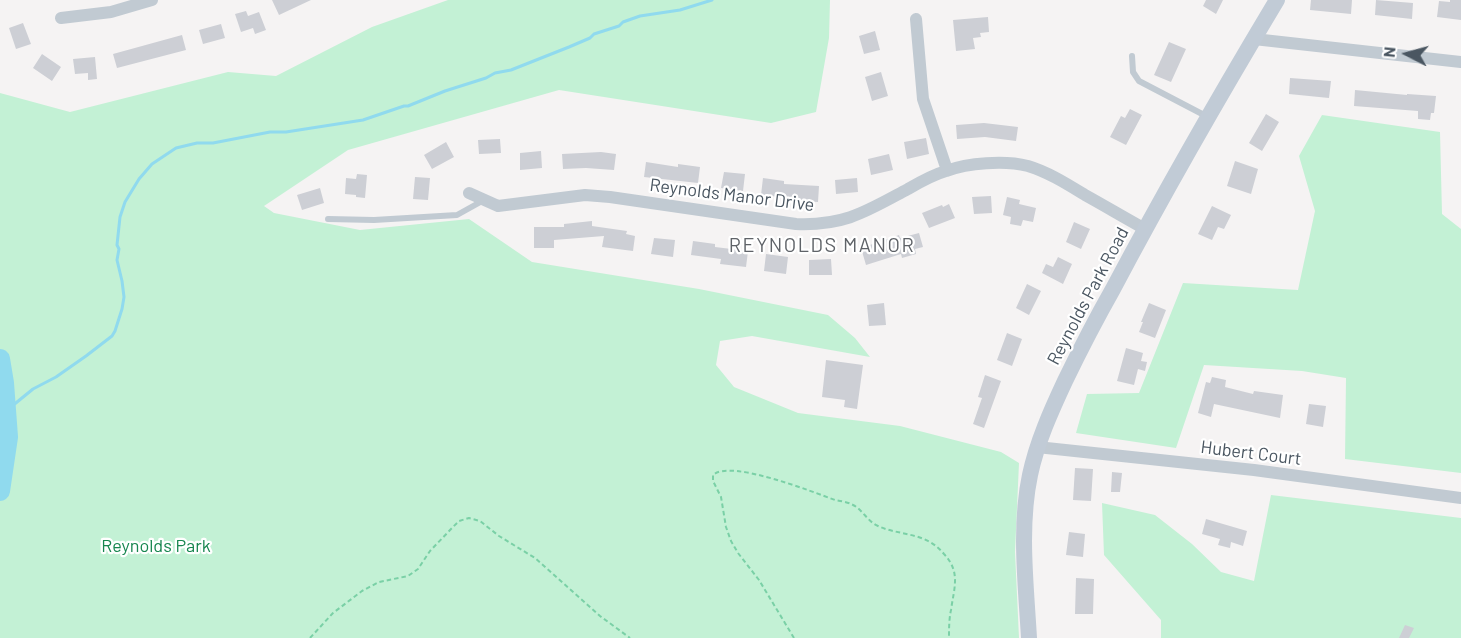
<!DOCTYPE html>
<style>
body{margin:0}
#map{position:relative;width:1461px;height:638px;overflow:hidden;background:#f5f3f3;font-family:Barlow,sans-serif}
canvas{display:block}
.north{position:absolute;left:1377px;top:24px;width:60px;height:60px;-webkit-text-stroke:4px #fff;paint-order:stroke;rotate:276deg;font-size:16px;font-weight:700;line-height:24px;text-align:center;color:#4a5661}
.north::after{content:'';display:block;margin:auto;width:21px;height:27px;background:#4a5661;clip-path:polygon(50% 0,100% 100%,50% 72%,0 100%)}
</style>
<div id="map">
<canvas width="1461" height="638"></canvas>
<div class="north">N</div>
</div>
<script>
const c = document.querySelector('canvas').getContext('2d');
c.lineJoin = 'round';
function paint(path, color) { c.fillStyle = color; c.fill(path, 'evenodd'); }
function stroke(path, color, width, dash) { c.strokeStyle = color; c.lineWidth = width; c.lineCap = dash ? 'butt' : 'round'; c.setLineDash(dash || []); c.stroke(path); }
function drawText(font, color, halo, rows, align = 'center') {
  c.font = font + ' Barlow,sans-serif'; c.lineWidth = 4.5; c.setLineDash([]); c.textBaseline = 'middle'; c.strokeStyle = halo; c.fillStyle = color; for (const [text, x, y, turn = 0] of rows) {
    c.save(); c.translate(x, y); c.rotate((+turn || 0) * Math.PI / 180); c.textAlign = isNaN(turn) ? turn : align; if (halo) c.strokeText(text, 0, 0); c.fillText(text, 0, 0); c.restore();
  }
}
paint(new Path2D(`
 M448,0H830L829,38L816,112L771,123L559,90L348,150L264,206L274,213L360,230L469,219L532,262L699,289L828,315L855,338L870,357L752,336L720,341L716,365L734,387L798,413L900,426L1001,452L1019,463L1015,552L1019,638H0V93L70,112L228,72L276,76L372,27Z
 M1322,115L1440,132L1442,214L1461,229V473L1345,459L1346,378L1302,371L1204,365L1176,448L1076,433L1087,394L1139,393L1183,283L1298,290L1315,211L1299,156Z
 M1271,495L1461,518V638H1161V620L1104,555L1102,503L1155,515L1192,544L1221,572L1254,581Z`), '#c3f1d5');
stroke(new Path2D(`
 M6,411L33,389L56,377L86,356L112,336L115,331L122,309L124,297L122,281L117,260L119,249L117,245L120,217L125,202L139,179L152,164L176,148L197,143H213L270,132H286L363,120L404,106H408L445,91L486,78L495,73L511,70L569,47L590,38L594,34L619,26L623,22L640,16L680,10L712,0`), '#90daee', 3);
stroke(new Path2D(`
 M0,359L4,383L8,437L0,491`), '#90daee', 20);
paint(new Path2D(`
 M272,0H311L279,15Z
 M1206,0H1223L1216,14L1203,6Z
 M1311,0H1352L1351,14L1310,10Z
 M1376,0L1413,3L1412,19L1375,15Z
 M1450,0H1461V20L1437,17L1439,1L1450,2Z
 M246,11L248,16L259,12L266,30L255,34L253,28L241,32L235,14Z
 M988,17L989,32L980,33L981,37L973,38L975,49L956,51L953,20Z
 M23,23L31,44L16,49L9,28Z
 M221,24L225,38L203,44L199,30Z
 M875,31L880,50L864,54L859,36Z
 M182,35L186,50L117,68L113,54Z
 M1169,42L1186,49L1171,82L1154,75Z
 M42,54L61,67L52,81L33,68Z
 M95,57L97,79L88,80V73L75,74L73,59Z
 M881,72L888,96L872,101L865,77Z
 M1290,78L1331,81L1329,98L1289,94Z
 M1355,90L1407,95V94L1436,96L1434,113H1431L1430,120L1418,119V111L1354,106Z
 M1130,109L1142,115L1126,145L1110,137L1121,116L1125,118Z
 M1266,114L1279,122L1262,151L1249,143Z
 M984,123L1018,127L1016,141L985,137L957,139L956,125Z
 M926,138L929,154L907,159L904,142Z
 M500,139L501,153L479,154L478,140Z
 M446,142L454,157L432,169L424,155Z
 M541,151L542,168L520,170V153Z
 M601,152L616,154L614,170L586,168L563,169L562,154Z
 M889,154L893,170L871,175L868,159Z
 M1235,161L1258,169L1251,194L1227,186Z
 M646,162L678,167V164L700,167L698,183L644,177Z
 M724,172L745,174L743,191L721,188Z
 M357,174L367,175L365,198L356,197V195L345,194L346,178L356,179Z
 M415,177L430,178L428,200L413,199Z
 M763,178L784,181V184L819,186L818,202L795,201L796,199L761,195Z
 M857,178L858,192L836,194L835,180Z
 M320,188L324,203L302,210L297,195Z
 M991,196L992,213L974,214L972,197Z
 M1007,197L1020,200L1019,204L1036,208L1033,222L1023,220L1021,226L1010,224L1011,217L1003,215Z
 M949,204L955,218L929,228L922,213L942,205L943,207Z
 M1212,206L1231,215L1224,229L1218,227L1212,240L1198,234Z
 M592,221V226L627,231L626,234L635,236L633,251L602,247L604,236L554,240V248H534V227H564V224Z
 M1074,222L1090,229L1081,249L1066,242Z
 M919,233L923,247L915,249L916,254L902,258L901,254L866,265L861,248L899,235L900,238Z
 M654,238L675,240L673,257L651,254Z
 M693,241L715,244V247L748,251L746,267L720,264L721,259L691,255Z
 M766,254L788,257L786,274L764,271Z
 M1058,257L1072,264L1063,284L1042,273L1046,264L1053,267Z
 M831,259L832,275H809V260Z
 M1027,284L1041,291L1029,315L1016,308Z
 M884,303L886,325L869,326L867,305Z
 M1149,303L1166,310L1155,338L1139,332L1143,322H1141Z
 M1007,333L1022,339L1012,366L997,360Z
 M1126,348L1143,353L1141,361L1147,362L1145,371L1138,369L1134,385L1117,381Z
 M826,360L863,365L857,409L844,407L845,400L822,397Z
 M985,375L1001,381L984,428L973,424L982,398L978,397Z
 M1212,377L1226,380L1225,387L1253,394L1254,391L1283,395L1280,418L1214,404L1211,417L1198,413L1206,382L1210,383Z
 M1309,404L1326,406L1323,427L1306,424Z
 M1075,468L1093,469L1091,501L1073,500Z
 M1112,472L1122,473L1120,492H1111Z
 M1206,519L1247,531L1243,546L1231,542L1230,548L1218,545L1220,539L1202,534Z
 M1069,532L1085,534L1083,557L1066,555Z
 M1076,578L1094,579L1093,614H1075Z
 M1405,625L1414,628L1409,638H1399Z`), '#cdcfd5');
stroke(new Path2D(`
 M310,638L333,613L362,591L379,582L408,576L418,569L430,551L452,528L459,521L469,518L480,521L499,536L535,558L600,616L630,638
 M794,638L759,580L738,553L731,541L726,527L721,497L713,481V475C730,459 813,492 835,500C841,501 848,502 853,505C863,510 867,521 878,526C893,533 911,533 926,540C933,543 939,548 944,554C961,572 954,588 951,610C949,619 949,629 949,638`), '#7ad0a6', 2, [4.5, 3]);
stroke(new Path2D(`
 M1132,56L1133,72L1139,81L1206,116
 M328,219L374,220L457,215L484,200`), '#c1cad2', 6);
stroke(new Path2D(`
 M61,18L111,12L152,0
 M916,19L923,99L947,170
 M1254,39L1461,62
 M469,193L498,206L585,195L610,197L796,224C845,226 867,211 908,189C920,182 932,175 946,171C968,163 1004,160 1028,166C1048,172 1067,184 1085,195C1105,206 1125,218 1145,229
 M1037,447L1254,470L1461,498`), '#c1cad2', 12);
stroke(new Path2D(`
 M1029,638C1026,585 1019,527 1030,475C1037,442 1051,411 1065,381C1080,350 1096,319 1113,289C1165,191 1220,95 1277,0`), '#c1cbd6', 16);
drawText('18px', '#4a5661', '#fff', [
 ["Reynolds Manor Drive",732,195,7],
 ["Reynolds Park Road",1088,296,-62],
 ["Hubert Court",1251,453,7]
]);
drawText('18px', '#17864f', '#fff', [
 ["Reynolds Park",156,546]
]);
c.letterSpacing = '1.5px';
drawText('20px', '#5f6368', '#fff', [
 ["REYNOLDS MANOR",822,245]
]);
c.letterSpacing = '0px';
</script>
